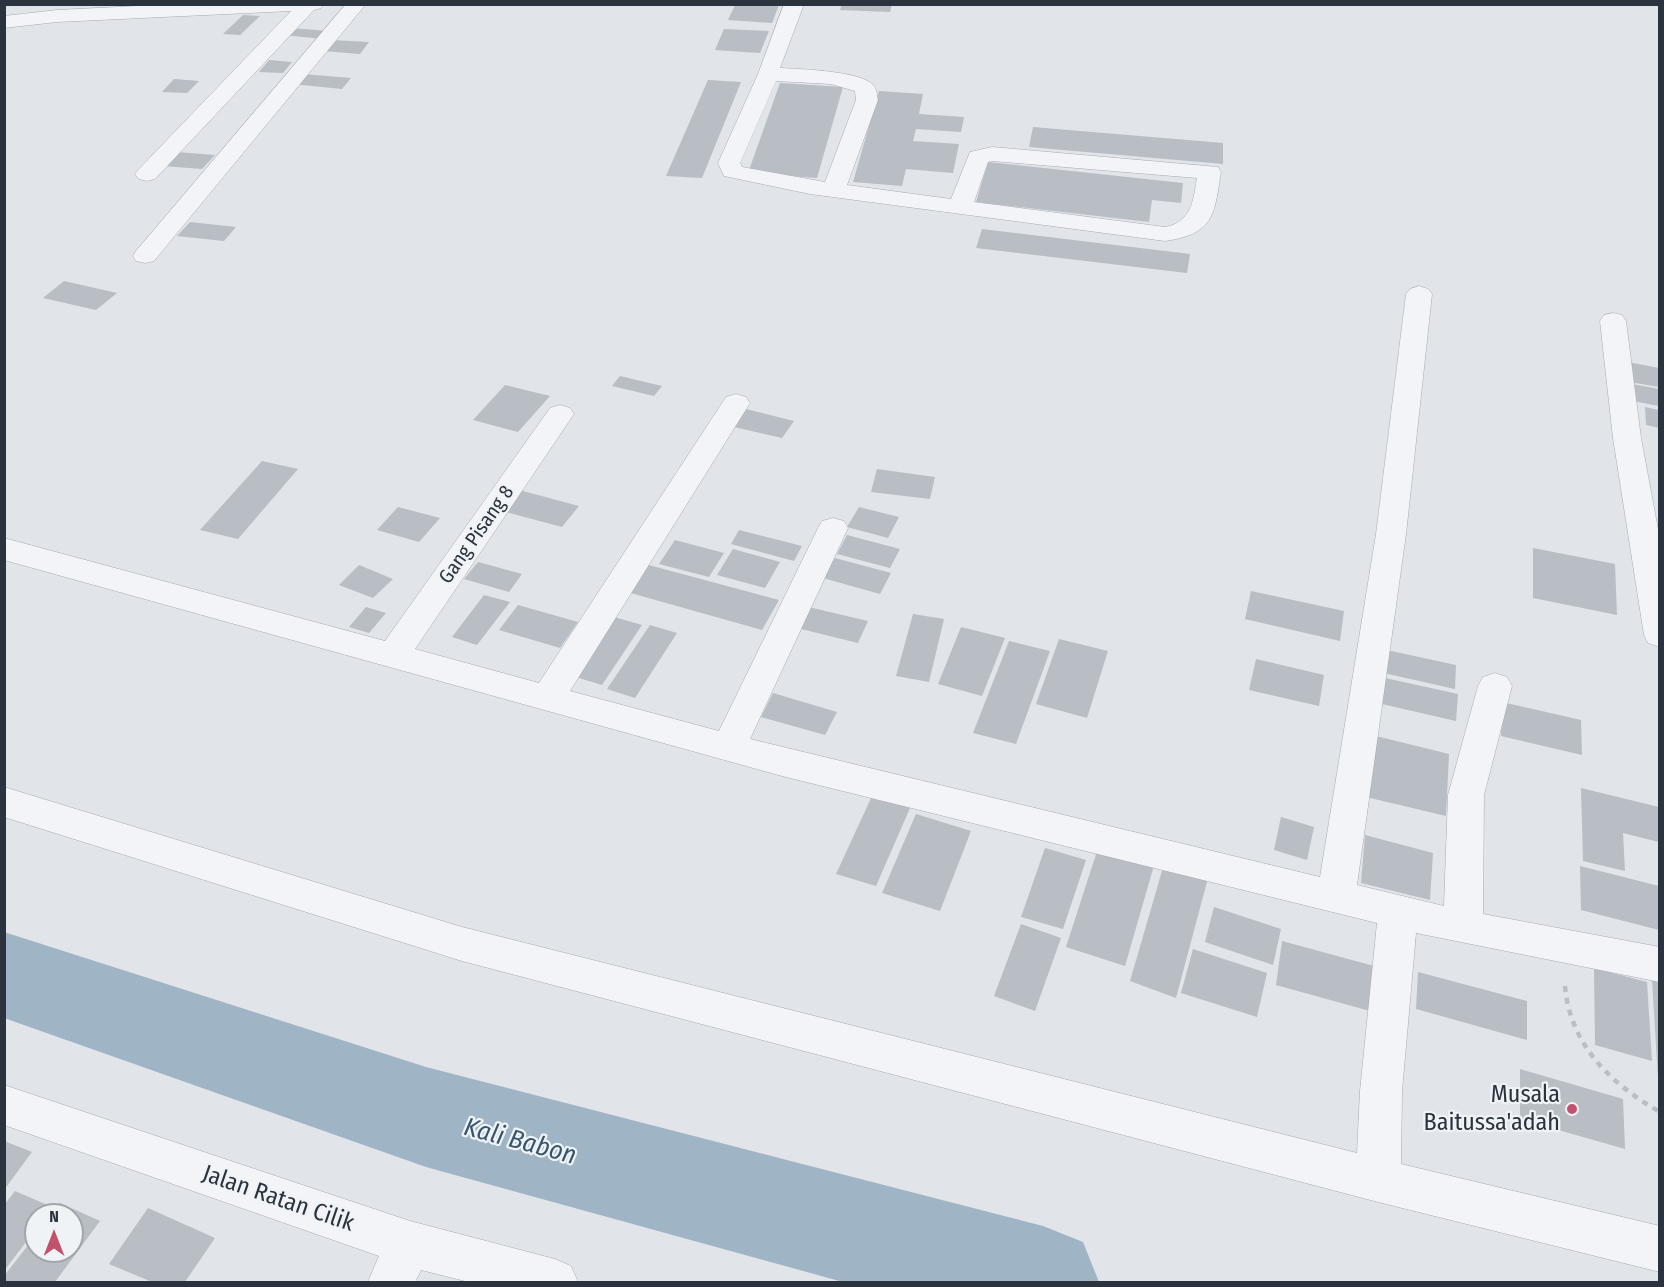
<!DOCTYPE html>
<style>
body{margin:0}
#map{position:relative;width:1664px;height:1287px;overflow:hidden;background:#e1e4e8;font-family:"Fira Sans Condensed",sans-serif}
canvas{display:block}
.frame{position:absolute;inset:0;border:6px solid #2a333e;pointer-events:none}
.north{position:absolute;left:24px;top:1203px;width:60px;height:60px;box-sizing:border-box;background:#f0f3f6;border:2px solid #a1a6ac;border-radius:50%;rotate:0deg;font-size:16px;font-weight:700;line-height:24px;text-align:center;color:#2a333e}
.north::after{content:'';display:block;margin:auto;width:21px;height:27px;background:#c2516b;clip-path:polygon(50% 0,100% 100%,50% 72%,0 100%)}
</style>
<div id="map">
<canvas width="1664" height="1287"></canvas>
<div class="frame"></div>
<div class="north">N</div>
</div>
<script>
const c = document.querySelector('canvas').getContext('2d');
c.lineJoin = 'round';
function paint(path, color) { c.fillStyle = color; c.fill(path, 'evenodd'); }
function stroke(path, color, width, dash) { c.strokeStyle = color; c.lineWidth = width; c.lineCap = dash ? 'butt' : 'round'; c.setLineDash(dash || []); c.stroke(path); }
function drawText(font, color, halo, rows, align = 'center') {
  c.font = font + ' "Fira Sans Condensed",sans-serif'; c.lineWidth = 4.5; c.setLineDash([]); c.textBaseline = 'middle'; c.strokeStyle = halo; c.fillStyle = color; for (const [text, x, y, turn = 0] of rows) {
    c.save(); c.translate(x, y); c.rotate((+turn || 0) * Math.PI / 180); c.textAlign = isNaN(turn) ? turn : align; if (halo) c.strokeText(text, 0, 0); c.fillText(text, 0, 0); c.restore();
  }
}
paint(new Path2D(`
 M4,932L426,1067L1043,1226L1083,1242L1099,1282H843L426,1167L4,1018Z`), '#9fb4c5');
paint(new Path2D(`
 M842,4H892L890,12L840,10Z
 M735,5H779L772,23L728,20Z
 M243,15L260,16L240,35L223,34Z
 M290,28L330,31L323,39L283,35Z
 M724,29L769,31L760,53L715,50Z
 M332,40L369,42L360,54L323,51Z
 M269,60L292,62L283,73L259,72Z
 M302,74L351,78L342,89L292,84Z
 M174,79L199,81L187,93L162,92Z
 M708,80L741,82L702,178L666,176Z
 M780,83L843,87L817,178L748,173Z
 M879,91L923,94L919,114L964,117L961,132L916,129L913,141L959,144L953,173L906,169L902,186L853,182Z
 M1033,127L1223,143V164L1029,147Z
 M177,152L215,155L202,169L163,166Z
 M988,162L1183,183L1181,203L1152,200L1149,222L976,202Z
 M190,222L236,227L224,241L177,236Z
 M982,229L1190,254L1187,273L976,248Z
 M64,281L117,293L96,310L43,298Z
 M1623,361L1659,368V387L1624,381Z
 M620,376L662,386L654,396L612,386Z
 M1632,384L1659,389V406L1633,401Z
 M505,385L550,396L518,432L473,420Z
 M1645,407L1659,410V428L1646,425Z
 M746,409L794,421L782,438L734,427Z
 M262,461L298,469L238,539L200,530Z
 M877,469L935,477L930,499L871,492Z
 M519,490L579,506L562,527L502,511Z
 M398,507L440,518L419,542L377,530Z
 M859,507L899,517L888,538L847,527Z
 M739,530L802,546L794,561L731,544Z
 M847,535L900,549L890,568L837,554Z
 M675,540L724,553L709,577L659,564Z
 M1533,548L1615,564L1617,615L1533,598Z
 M733,549L780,562L765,588L717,575Z
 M835,558L891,573L880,594L823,578Z
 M478,562L522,574L509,592L464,579Z
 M645,564L779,600L762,630L627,592Z
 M359,565L393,579L373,598L339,585Z
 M1251,591L1344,611L1340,641L1245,619Z
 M484,595L510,602L477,645L452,637Z
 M518,605L578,622L560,648L499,630Z
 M804,606L868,621L858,643L793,627Z
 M366,607L386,613L369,633L349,627Z
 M913,614L944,619L929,682L896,676Z
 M607,615L642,625L602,685L566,674Z
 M650,625L677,633L635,698L607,689Z
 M961,627L1005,638L982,696L938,684Z
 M1059,639L1108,651L1087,718L1036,704Z
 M1009,641L1050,651L1016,744L973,733Z
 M1382,649L1456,665L1455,689L1379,672Z
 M1256,659L1324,675L1319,706L1249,690Z
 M1376,676L1458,694L1456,721L1373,702Z
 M773,693L837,712L825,735L761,717Z
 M1502,702L1581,720L1582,755L1501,736Z
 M1372,735L1449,754L1446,816L1366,797Z
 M1581,788L1659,807V842L1623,833L1625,871L1583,861Z
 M872,796L910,808L876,886L836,874Z
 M916,814L971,831L940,911L882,893Z
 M1281,817L1314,827L1307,860L1274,850Z
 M1365,835L1433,853L1430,900L1361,883Z
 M1099,845L1155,862L1125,966L1066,947Z
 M1045,848L1086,860L1063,929L1021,917Z
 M1164,864L1208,878L1176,998L1130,981Z
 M1580,866L1659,886V930L1581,910Z
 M1214,907L1281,929L1273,965L1205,942Z
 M1021,924L1061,938L1035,1011L994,996Z
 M1282,941L1374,966L1370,1011L1276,985Z
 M1193,949L1267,973L1257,1017L1181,993Z
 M1594,968L1647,982L1652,1061L1595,1045Z
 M1418,972L1527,1001V1040L1416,1009Z
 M1652,980L1659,982V1078H1658Z
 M1520,1069L1623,1099L1625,1149L1520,1119Z
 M4,1141L32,1152L4,1190Z
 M15,1191L52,1207L47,1215H36V1229L4,1271V1205Z
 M60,1203L100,1221L55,1282H4V1276L36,1235V1251H72V1215H51Z
 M148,1208L215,1238L185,1282H152L109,1264Z`), '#b8bec4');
const minor = new Path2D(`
 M178,4H323L321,8L314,10L155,179L147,181L139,179L135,174L139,169L291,11L57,22L4,28V16L57,10Z
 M346,4H366L154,261L145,263L136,261L133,256L136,251Z
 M784,4H804L780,68C799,69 864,71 874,86C877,90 877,96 878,100L847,185L951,199L970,152L992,147L1218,167L1221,172C1214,216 1214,234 1165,241L810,194L724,176L718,163L758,74ZM776,81L831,84L855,91L856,100L825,182L742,167L740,163ZM992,161L1197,178C1193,201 1192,222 1165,227L974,202L988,162Z
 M1419,286L1428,289L1432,294L1406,534L1357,885L1444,906L1448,795L1478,686L1483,677L1495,673L1507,677L1512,686L1484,795L1483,914L1660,947V982L1416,933L1402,1091L1401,1164L1660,1226V1272L1378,1202L462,961L4,817V787L462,927L1357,1153L1360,1091L1377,923L782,776L4,560V538L385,641L550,408L560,405L570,408L574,414L415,649L539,683L726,397L736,394L746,397L750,403L570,691L719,731L818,528L822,521L833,518L844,521L848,528L750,739L1320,877L1376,534L1406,294L1410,289Z
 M1613,313L1622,315L1626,321L1641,438L1660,540V647L1648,643L1644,635L1613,438L1600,321L1604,315Z
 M4,1085L410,1221L555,1259L571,1266L578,1282H469L421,1270L415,1282H368L379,1256L4,1125Z`);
stroke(minor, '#a6abb2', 1);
stroke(new Path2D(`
 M1565,986C1570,1045 1611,1084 1660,1112`), '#bbbec3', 4.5, [6, 6]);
paint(minor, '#f3f4f7');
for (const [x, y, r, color] of [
 [1572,1109,6,"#c2516b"]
]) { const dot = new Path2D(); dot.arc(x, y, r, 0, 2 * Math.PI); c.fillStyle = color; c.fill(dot); stroke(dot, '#f0f3f6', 2); }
drawText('20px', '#2a333e', '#f0f3f6', [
 ["Gang Pisang 8",477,535,-55]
]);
drawText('24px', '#2a333e', '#f0f3f6', [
 ["Musala",1560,1095],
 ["Baitussa'adah",1560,1123]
], 'right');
drawText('24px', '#2a333e', '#f0f3f6', [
 ["Jalan Ratan Cilik",278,1199,19]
]);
drawText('italic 26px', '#38556e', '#f0f3f6', [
 ["Kali Babon",520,1142,15]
]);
</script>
